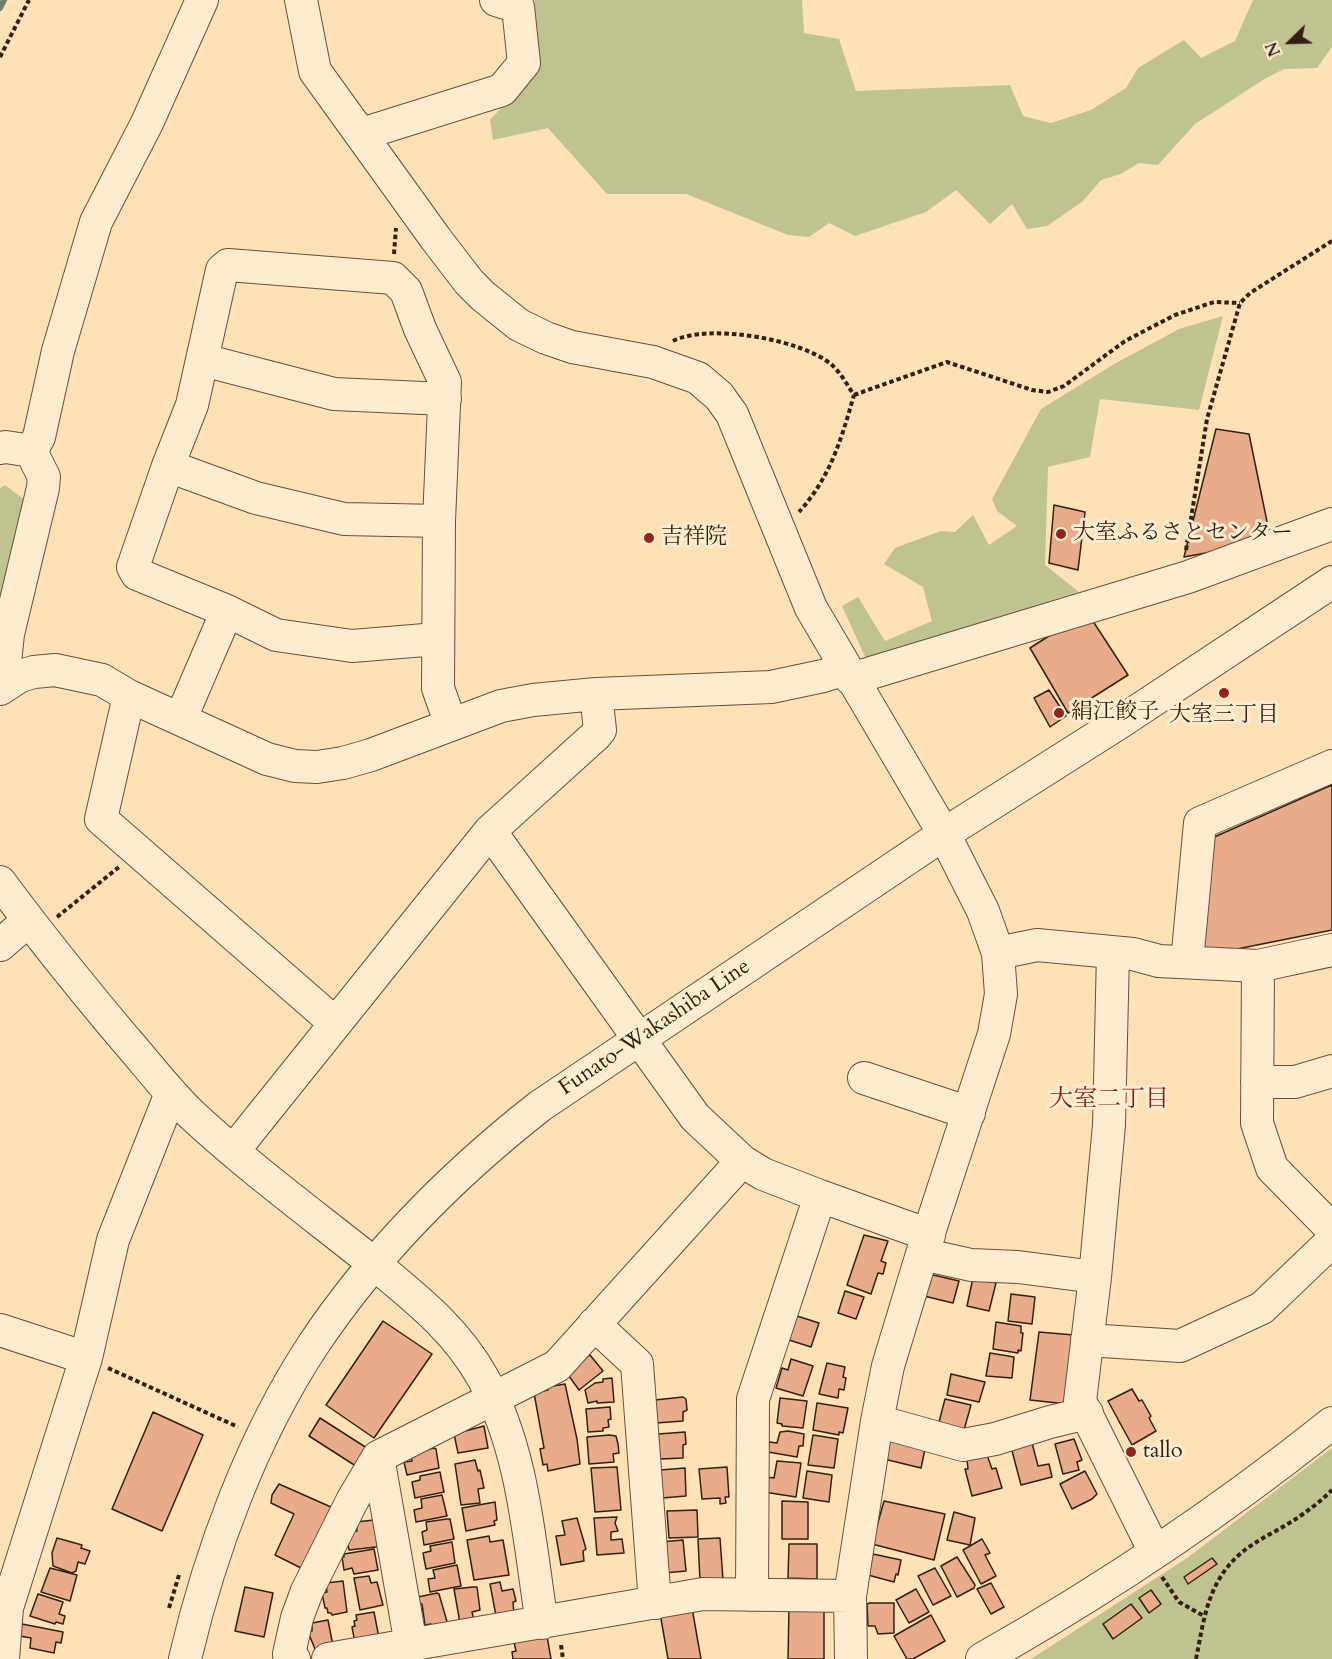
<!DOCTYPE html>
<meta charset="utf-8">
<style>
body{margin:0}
#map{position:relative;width:1332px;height:1659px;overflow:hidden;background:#ffe1b7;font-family:Cardo,serif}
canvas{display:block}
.north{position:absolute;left:1260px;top:12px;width:60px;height:60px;-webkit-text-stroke:4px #ffecd0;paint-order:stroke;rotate:247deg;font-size:16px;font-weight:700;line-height:24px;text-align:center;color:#342011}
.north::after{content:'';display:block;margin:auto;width:21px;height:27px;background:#342011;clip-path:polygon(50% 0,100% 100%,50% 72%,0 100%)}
</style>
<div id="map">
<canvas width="1332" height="1659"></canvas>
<div class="north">N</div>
</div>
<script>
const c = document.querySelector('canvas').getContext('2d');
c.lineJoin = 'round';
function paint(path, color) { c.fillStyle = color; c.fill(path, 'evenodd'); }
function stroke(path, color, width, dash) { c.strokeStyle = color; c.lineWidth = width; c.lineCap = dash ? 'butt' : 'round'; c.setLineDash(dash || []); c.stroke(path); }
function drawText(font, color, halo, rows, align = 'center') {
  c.font = font + ' Cardo,"Noto Serif JP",serif'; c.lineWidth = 6; c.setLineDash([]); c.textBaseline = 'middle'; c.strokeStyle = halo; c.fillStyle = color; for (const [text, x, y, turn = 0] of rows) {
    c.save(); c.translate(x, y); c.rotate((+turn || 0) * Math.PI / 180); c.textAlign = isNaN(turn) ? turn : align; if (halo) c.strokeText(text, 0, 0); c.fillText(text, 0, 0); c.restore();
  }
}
paint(new Path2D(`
 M535,0H802L804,33L839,39L856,91L1010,85L1023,116L1051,123L1091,110L1126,88L1138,68L1184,40L1201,58L1235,41L1253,0H1332V47L1317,68L1284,69L1266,78L1195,124L1158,165L1139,163L1121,174L1101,180L1083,201L1047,226L1027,229L1012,204L990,224L956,190L926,212L855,236L829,223L809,237L788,235L686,194H607L548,128L493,140L490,120L533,74Z
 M1223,316L1199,410L1100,399L1090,457L1048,467L1045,565L1079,592L866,659L842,606L858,597L885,641L932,621L923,587L884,564L895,548L941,531L955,532L973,515L989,545L1017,526L997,511L992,499L1041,409L1116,363L1179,329Z
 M5,485L30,504L0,614V488Z
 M1332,1448V1659H1031L1187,1558Z`), '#bfc38f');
stroke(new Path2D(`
 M0,8L4,0`), '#757f6e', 6);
const building = new Path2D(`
 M1216,429L1249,434L1271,541L1184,557Z
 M1054,505L1085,512L1078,570L1049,563Z
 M1087,612L1128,675L1068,713L1030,648Z
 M1049,690L1066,716L1050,727L1034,698Z
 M1332,785V930L1207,955L1203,945L1212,838Z
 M864,1235L888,1241L881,1261L886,1263L883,1274L878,1273L871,1294L847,1285Z
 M929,1274L959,1281L953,1303L924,1296Z
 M973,1278L996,1283L989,1311L967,1306Z
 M845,1291L864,1297L856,1319L838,1313Z
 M1011,1294L1035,1297L1032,1324L1008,1321Z
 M797,1316L819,1323L811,1347L789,1340Z
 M383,1321L432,1354L374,1438L326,1405Z
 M996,1322L1021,1326V1333H1023L1021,1351L1018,1350V1353L993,1349Z
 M1039,1332L1074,1335L1067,1404L1030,1400Z
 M990,1353L1014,1357L1012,1378L986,1376Z
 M590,1355L603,1371L579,1390L566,1372Z
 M791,1359L813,1366L803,1396L776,1388L782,1368L788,1370Z
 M827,1363L845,1367L843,1377L846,1378L844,1390L839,1389L838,1398L819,1394Z
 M951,1374L985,1382L979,1402L947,1395Z
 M612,1378L614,1402L597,1403V1401L588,1403L585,1390L595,1383L603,1382V1379Z
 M565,1384L577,1439L580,1464L548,1471L547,1464L543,1465L540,1449L544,1448L534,1393L548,1390V1387Z
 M1132,1389L1139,1401L1142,1400L1151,1416L1149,1418L1156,1431L1132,1445L1108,1401Z
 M683,1397L686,1399L687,1410L683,1412V1421L656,1423L655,1400Z
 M780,1398L807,1401L803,1428L782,1426V1424L777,1423Z
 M945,1399L971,1405L964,1430L938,1426Z
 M817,1403L848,1408L843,1433L839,1432V1435L813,1430Z
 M610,1407L611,1419L608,1420L609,1427L603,1428V1431L588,1432L586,1409Z
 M153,1412L203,1435L162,1531L112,1509Z
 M320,1418L370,1450L359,1468L309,1436Z
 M484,1426L488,1448L458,1453L454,1434Z
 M788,1431L804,1434L803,1446H799L797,1457L768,1452L769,1442L777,1443L780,1432Z
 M685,1432L686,1444L683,1445V1458L660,1459L658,1434Z
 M609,1435L616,1436L618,1444L619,1453L613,1454L614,1462L589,1464L587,1437Z
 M813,1435L838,1439L834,1468L808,1465Z
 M1074,1439L1082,1460L1077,1462L1079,1470L1063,1474L1055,1444Z
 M889,1440L925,1449L921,1468L884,1459Z
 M1010,1443H1032L1038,1466L1049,1464L1052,1477L1021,1485Z
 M434,1448L436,1449L439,1468L407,1475L404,1462L412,1461L411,1456L418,1452Z
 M987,1455L992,1469L996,1468L1002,1488L972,1496L965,1469H968L967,1460Z
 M475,1460L478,1471L480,1470L484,1488L478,1489L480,1503L461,1505L455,1464Z
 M777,1461L801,1463L796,1497L764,1492L766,1477L774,1478Z
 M617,1467L621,1510L595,1512L591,1468Z
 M727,1467L729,1497H725L726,1503L720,1504V1498L702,1499L699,1469Z
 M685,1468L686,1496L662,1498L660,1470Z
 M807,1471L832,1475L829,1502L803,1498Z
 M1085,1471L1097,1494L1092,1499L1072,1509L1060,1484Z
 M440,1472L444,1492L415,1498L412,1482L420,1480V1476Z
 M279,1484L331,1507L303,1569L275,1555L294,1514L271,1503L272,1495Z
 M442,1495L447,1516L416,1522L414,1510L422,1508L421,1499Z
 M782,1501L808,1502V1539H782Z
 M884,1501L945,1514L934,1560L872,1544Z
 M495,1502L497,1520L494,1521L495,1525L466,1531L462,1508Z
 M697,1510L698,1537L669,1538L667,1511Z
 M954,1512L975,1518L970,1545L947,1540Z
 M617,1517L615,1523L618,1531L611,1532V1540L622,1539L624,1553L597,1555L594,1518Z
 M577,1518L586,1549L583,1551L584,1561L561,1565L556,1536L565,1535L562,1521Z
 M447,1519H450L454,1539L424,1545L422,1532L427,1530L426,1522Z
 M374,1520L378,1545L376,1547L349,1550L347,1539L349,1532L357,1531L356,1522Z
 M489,1536L490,1542L503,1540L509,1575L474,1580L467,1540Z
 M57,1538L82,1545L81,1548L90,1551L85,1564L78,1562L76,1571L72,1573L53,1566L52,1553Z
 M720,1538L723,1580L700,1581L698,1539Z
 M982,1539L990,1553L985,1555L996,1576L981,1584L963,1550Z
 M683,1540L686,1571L664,1573L660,1542Z
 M452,1542L455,1563L426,1569L423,1553L431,1551L430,1546Z
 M789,1544H817V1579L788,1578Z
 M374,1549L378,1570L354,1574L352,1568L344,1570L342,1557H344V1554Z
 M873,1554L901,1560L898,1575L896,1574L894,1582L868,1575Z
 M957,1557L975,1585L974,1588L957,1597L941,1566Z
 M1212,1558L1217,1564L1188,1584L1184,1577Z
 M457,1565L461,1586L430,1592L428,1579L435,1578L433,1570Z
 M50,1568L77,1575L70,1601L41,1592Z
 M935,1568L951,1596L933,1605L918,1576Z
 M369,1576L371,1583L377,1582L383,1605L360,1610L354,1578Z
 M343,1581L347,1612L332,1615L331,1613H328L327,1608H325L322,1593L327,1592L326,1583Z
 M500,1582L502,1591L513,1589L516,1601L513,1602L514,1614L496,1616L490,1584Z
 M991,1583L1004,1607L991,1614L977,1589Z
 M245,1587L273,1593L264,1637L235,1631Z
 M473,1587H477L480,1610L472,1612L474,1620L460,1623L454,1589Z
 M916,1589L929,1612L909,1623L896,1600Z
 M1151,1590L1161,1604L1149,1613L1139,1598Z
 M437,1593L439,1594L448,1625L432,1628L431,1624L425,1625L422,1604H419L418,1597Z
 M38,1594L63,1602L59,1614L65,1616L63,1624L56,1622L55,1624L30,1616Z
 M870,1603H894V1633L878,1634L875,1626H868L867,1604Z
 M1131,1604L1142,1618L1113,1639L1103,1624Z
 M789,1607H824V1659H788Z
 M692,1608L701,1659H668L660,1613Z
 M374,1612L379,1638L355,1643L352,1627L355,1626L354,1621L357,1620L356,1615Z
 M931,1615L945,1641L913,1659H907L894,1636Z
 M328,1620L333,1646L315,1649L308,1632L312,1631V1623Z
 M22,1624L63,1632L61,1643L56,1642L54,1653L30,1648L31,1638L20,1636Z
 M547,1636L551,1659H513L512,1652L516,1651L514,1642Z`);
paint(building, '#e8ac8a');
stroke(building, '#342011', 1.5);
const minor = new Path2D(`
 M301,0L315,71L436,239L469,282L483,296L519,325L546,338L572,347L653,362L698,378L719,396L732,414L811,608L944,834L983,911L998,953L1001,994L994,1034L922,1254L888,1366L877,1421L850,1596L851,1659
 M362,134L502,90L524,63L518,7L496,0
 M203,360L334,394L445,399
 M0,448L6,447L31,451L44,477L43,488L8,634L5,662L6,684
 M31,451L39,437L58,351L96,222L147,123L202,0
 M168,466L256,498L344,519L439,521
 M227,611L276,635L352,646L437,639
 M851,679L1188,577L1332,524
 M0,689L20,676L34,672L55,670L102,680L129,696L267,759L295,766L317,767L343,763L371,755L501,706L533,700L596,694L771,687L823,676L845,669
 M129,696L101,819L335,1023
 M181,718L227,611L137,574L133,567L168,466L192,405L222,270L228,265L393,278L406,291L420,329L445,382L439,521L438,688L451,725
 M490,831L695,1117L742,1161L763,1174L820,1196L929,1235
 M0,882C40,936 82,988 125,1039C147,1064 167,1091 191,1114C248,1167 312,1214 372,1262C415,1298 455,1328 483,1378C524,1451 529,1542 542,1623
 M0,945L28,921
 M998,953L1037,945L1133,954L1159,961L1258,966L1332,950
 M1113,953L1109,1125L1095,1277L1080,1401L1155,1552
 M1187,962L1200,823L1332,766
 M1258,966L1257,1123L1272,1168L1332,1229
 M864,1078L969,1113
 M1257,1082H1295L1332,1071
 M234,1150L490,831L595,736L600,730L596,694
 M922,1254L971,1265L1018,1267L1095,1277
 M594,1324L637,1364L655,1603
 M0,1330L86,1358
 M1087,1340L1180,1346L1262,1308L1332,1241
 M877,1421L963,1445L995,1439L1050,1422L1087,1413
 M378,1457L411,1645
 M752,1595L753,1399L820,1196
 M3,1659L7,1608L86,1358L113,1240L171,1093
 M185,1659C210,1552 252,1438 313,1345C375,1252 452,1175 540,1106L944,834L1119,723L1332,582
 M294,1659L289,1654L297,1618L307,1591L352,1501L378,1457L557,1366L742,1161
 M328,1659L703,1594L850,1596
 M982,1659C1104,1590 1222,1511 1332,1423`);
stroke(minor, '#67503a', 34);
stroke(new Path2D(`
 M0,57L29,0
 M394,254L396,228
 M673,341C708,323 802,339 832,365C841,373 847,385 854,395C841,440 831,476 799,512
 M854,395L947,362L1032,390L1048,392L1064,386L1125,341L1175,315L1214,302L1240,303
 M1186,550L1207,419L1240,303L1250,293L1332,241
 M57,917L119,867
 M108,1368L238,1427
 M1162,1577L1179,1602L1204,1616
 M169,1608L179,1575
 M561,1645L563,1659
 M1196,1659C1201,1635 1204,1610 1215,1587C1236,1544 1268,1539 1303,1514C1313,1507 1323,1499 1332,1490`), '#342011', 4, [4.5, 3]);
stroke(minor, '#ffecd0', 32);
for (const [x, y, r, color] of [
 [1061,534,6,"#8f2418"],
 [649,538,6,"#8f2418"],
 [1224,693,6,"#8f2418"],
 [1059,713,6,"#8f2418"],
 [1131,1452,6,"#8f2418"]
]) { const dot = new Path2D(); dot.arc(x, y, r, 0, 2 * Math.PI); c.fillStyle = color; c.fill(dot); stroke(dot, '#ffecd0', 2); }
drawText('22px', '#342011', '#ffecd0', [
 ["大室ふるさとセンター",1073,534],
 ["吉祥院",661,538],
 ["絹江餃子",1071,713],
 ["大室三丁目",1224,716,"center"],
 ["tallo",1143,1452]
], 'left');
drawText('22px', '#342011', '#ffecd0', [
 ["Funato-Wakashiba Line",655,1028,-34]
]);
drawText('24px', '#7a1f14', '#ffecd0', [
 ["大室二丁目",1109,1100]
]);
</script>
